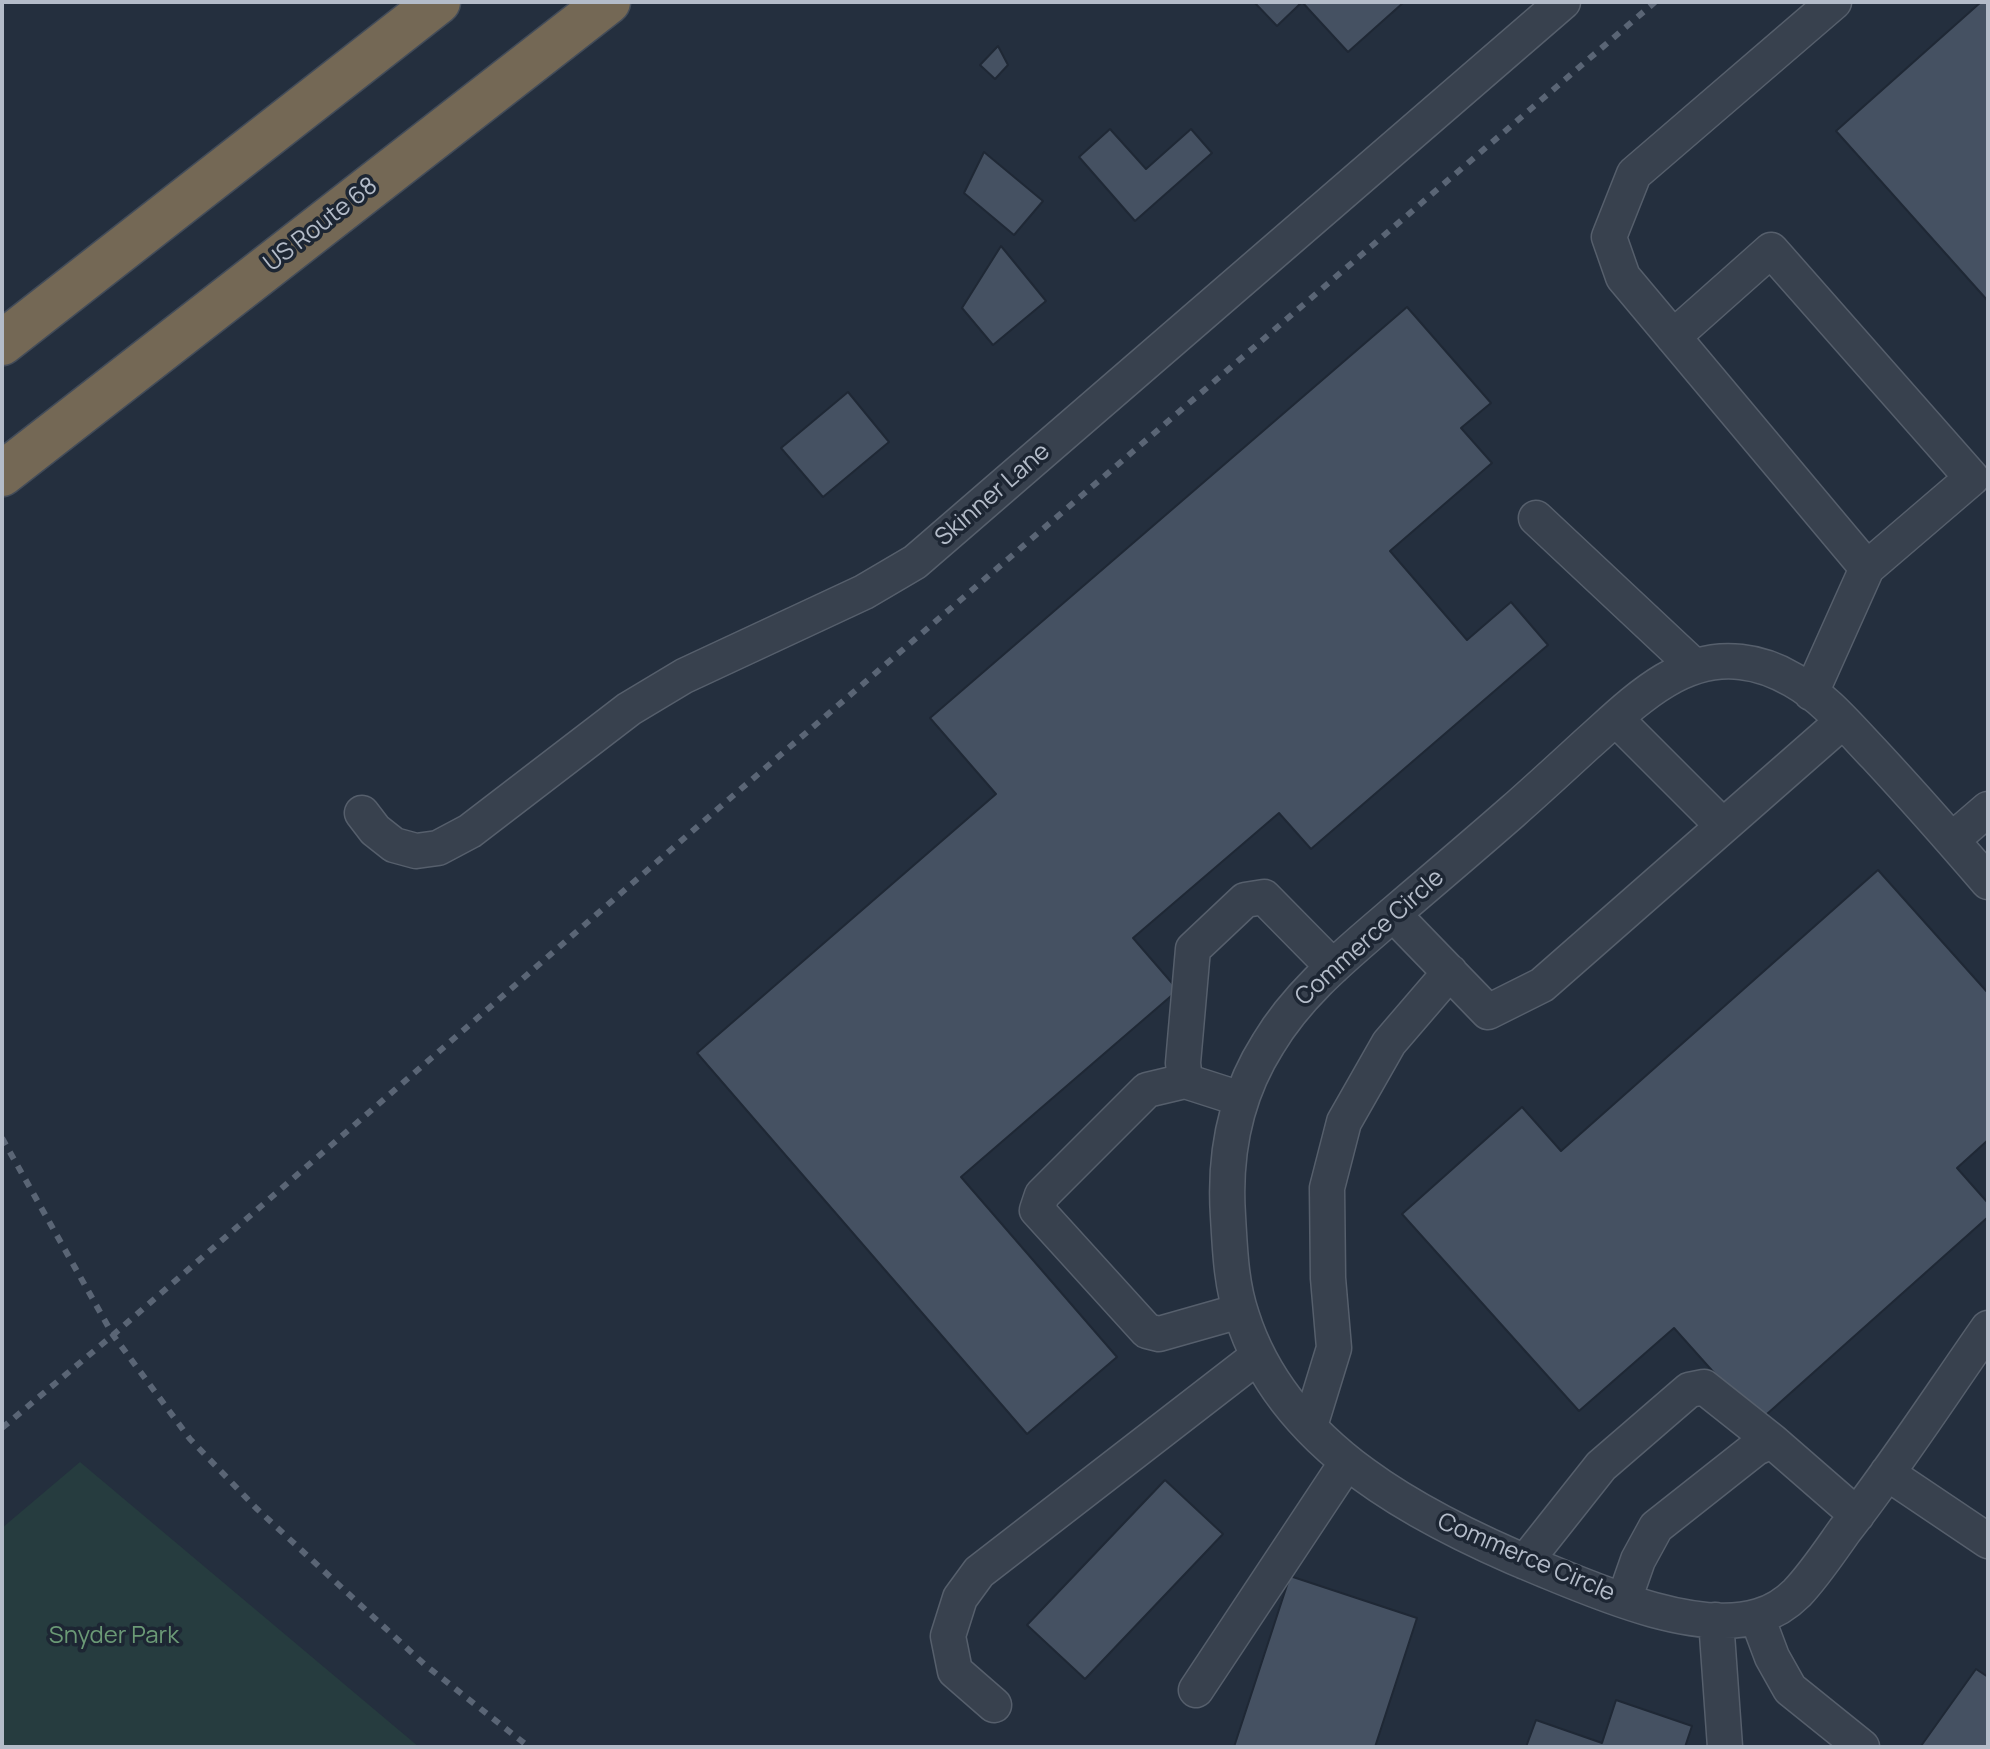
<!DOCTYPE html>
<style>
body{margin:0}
#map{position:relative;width:1990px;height:1749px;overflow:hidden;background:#242f3e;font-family:Manrope,sans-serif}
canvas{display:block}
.frame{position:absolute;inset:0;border:4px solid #b4bcc9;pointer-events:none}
</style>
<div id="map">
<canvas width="1990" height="1749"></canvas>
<div class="frame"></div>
</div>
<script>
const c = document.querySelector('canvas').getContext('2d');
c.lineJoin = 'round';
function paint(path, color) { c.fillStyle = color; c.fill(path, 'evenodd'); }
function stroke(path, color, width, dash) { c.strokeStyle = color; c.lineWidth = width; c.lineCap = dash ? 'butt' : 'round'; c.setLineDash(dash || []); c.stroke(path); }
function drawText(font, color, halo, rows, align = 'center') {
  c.font = font + ' Manrope,sans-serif'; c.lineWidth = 7; c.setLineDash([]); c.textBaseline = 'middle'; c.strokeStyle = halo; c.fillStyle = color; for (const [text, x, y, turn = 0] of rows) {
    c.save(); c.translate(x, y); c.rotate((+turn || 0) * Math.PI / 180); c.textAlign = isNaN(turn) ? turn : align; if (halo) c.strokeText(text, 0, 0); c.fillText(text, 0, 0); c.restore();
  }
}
paint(new Path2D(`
 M80,1462L419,1747H2V1528Z`), '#263c3f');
const building = new Path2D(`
 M1254,2H1302L1277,26Z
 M1302,2H1404L1348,52Z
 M1981,2H1988V301L1836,131Z
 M998,46L1008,65L995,79L980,65Z
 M1110,129L1146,169L1191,129L1212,153L1135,221L1079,157Z
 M984,152L1043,201L1014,235L964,193Z
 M1001,246L1046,301L993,345L962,308Z
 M1407,307L1491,403L1461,428L1492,463L1390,551L1467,640L1511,602L1548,645L1311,849L1279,813L1133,938L1178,990L961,1177L1117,1357L1027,1434L697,1053L996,794L930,718Z
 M848,392L889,442L823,497L781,448Z
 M1878,870L1988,993V1140L1957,1168L1988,1203V1217L1758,1422L1674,1328L1579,1411L1402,1214L1522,1107L1561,1151Z
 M1165,1480L1223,1534L1085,1679L1027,1625Z
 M1290,1576L1417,1618L1375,1747H1234Z
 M1976,1669L1988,1677V1747H1923L1921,1746Z
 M1616,1700L1692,1726L1685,1747H1526L1536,1720L1602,1743Z`);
paint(building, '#455162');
stroke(building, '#1f2835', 2);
const minor = new Path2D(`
 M1673,337L1771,250L1972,478L1867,568
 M1536,518L1694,666
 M1811,693L1867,568L1623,277L1609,237L1634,174L1834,2
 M1616,719L1723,826
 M362,813L375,830L394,845L416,851L438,848L470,831L629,709L684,676L864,592L915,562L1563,2
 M1952,840L1988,809
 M1988,882C1951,839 1914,797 1876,756C1851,730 1825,698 1793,680C1776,670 1760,664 1741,662C1678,654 1630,706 1587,744C1562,767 1537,790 1512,812C1472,847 1432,881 1392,915C1347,954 1299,992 1268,1044C1235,1096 1224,1156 1228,1216C1230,1250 1231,1284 1242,1316C1284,1449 1423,1520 1542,1569C1600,1593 1697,1635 1759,1616C1773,1612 1787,1603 1797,1593C1815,1574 1830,1551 1845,1530C1896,1465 1941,1395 1988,1328
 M1393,914L1488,1012L1542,985L1843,721
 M1185,1081L1147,1090L1042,1195L1037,1210L1147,1331L1159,1334L1240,1311
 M1241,1099L1185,1081L1183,1063L1193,949L1245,900L1264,897L1333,967
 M1310,1426L1334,1348L1328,1278L1327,1188L1344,1122L1389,1043L1450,972
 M1887,1473L1988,1541
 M1525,1562L1601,1466L1689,1390L1704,1387L1772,1441
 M1624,1600L1638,1560L1656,1527L1756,1448L1772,1441L1857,1515
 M1757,1617L1772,1657L1790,1689L1862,1747
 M1716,1620L1725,1747
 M1196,1690L1347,1462
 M994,1705L955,1671L948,1636L960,1598L979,1572L1258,1356`);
const highway = new Path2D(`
 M2,343L438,2
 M2,474L608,2`);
stroke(minor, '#565f6c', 37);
stroke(highway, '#434c59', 47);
stroke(minor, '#38414e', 34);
stroke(highway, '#746855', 44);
stroke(new Path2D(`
 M2,1138L113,1335L190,1439L256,1508L424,1664L529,1747
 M2,1428L113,1335L720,807L1655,2`), '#5a6575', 6, [8, 8]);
drawText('24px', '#b4bcc9', '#1d2633', [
 ["US Route 68",321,225,-38],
 ["Skinner Lane",993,495,-41],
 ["Commerce Circle",1370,938,-42],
 ["Commerce Circle",1526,1558,23]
]);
drawText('24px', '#6b9a76', '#1d2633', [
 ["Snyder Park",114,1636]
]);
</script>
